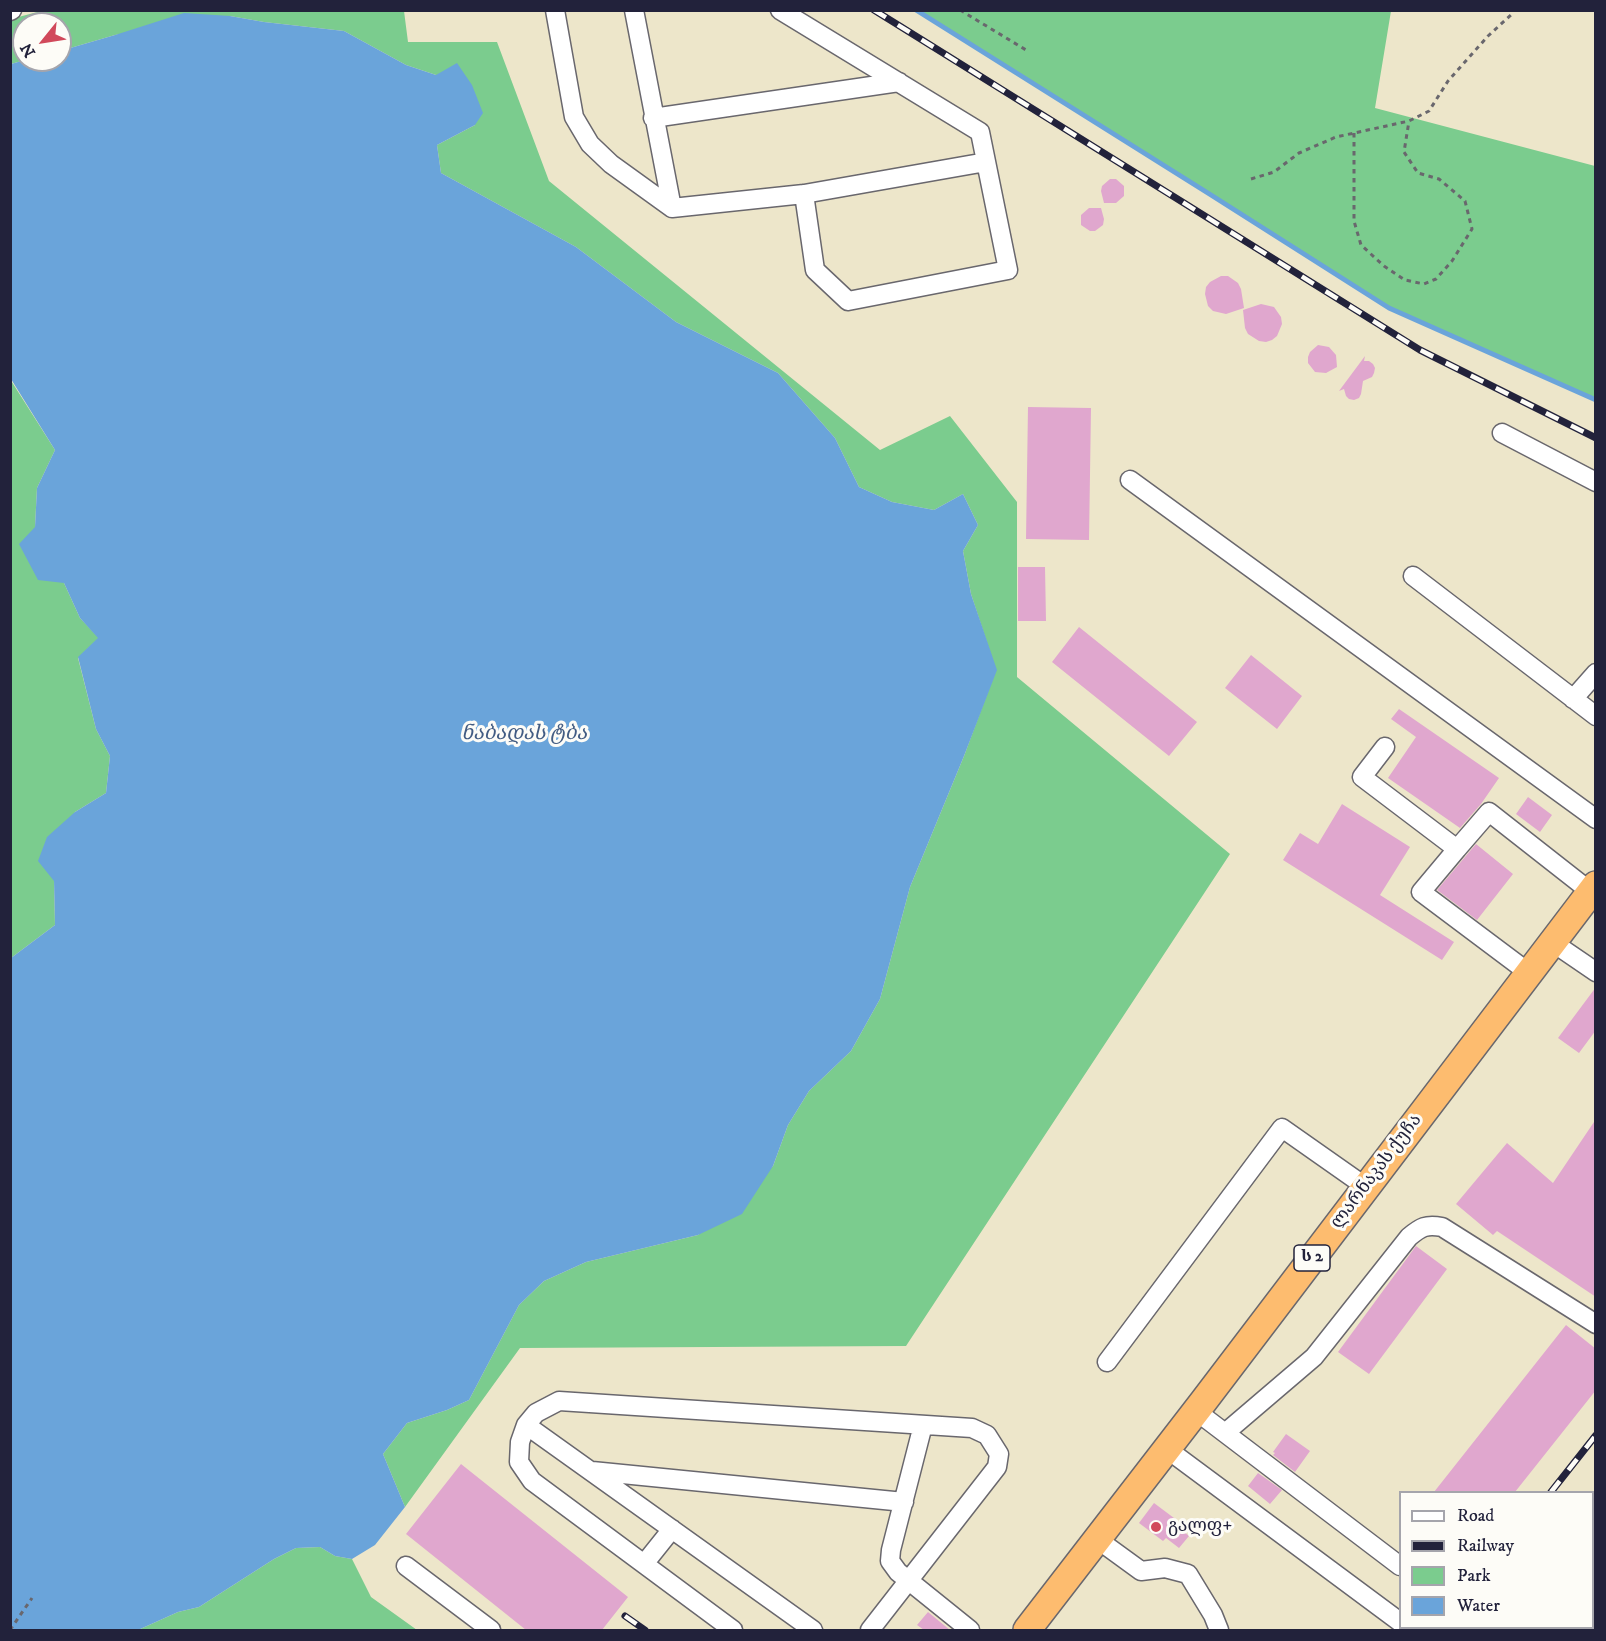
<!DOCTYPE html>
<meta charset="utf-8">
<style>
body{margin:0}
#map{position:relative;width:1606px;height:1641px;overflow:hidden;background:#ede6ca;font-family:"IM FELL DW Pica",serif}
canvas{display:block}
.frame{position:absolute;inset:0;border:12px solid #22223b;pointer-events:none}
.legend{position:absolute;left:1399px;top:1491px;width:195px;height:138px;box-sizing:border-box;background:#fdfcf7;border:2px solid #a5a5ac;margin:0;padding:8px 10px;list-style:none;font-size:18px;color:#22223b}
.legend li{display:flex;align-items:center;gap:12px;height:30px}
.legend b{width:30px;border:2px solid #a5a5ac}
.north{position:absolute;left:12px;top:12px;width:60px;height:60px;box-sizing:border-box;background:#fdfcf7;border:2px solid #a5a5ac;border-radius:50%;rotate:240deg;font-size:16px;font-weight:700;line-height:24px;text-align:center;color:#22223b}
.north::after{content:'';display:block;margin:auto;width:21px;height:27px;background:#d1495b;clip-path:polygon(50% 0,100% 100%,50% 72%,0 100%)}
</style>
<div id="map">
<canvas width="1606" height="1641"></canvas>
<div class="frame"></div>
<ul class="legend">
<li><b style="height:8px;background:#fff"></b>Road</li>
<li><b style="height:8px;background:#22223b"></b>Railway</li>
<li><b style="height:16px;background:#7bcc8e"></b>Park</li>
<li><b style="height:16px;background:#6aa4da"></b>Water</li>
</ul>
<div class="north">N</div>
</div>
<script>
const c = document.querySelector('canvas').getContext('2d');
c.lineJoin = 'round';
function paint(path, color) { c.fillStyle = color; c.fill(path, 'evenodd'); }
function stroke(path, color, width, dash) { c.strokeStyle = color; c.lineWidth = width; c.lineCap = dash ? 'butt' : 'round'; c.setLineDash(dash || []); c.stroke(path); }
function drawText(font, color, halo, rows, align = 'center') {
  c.font = font + ' "IM FELL DW Pica","Noto Serif Georgian",serif'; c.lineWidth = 6; c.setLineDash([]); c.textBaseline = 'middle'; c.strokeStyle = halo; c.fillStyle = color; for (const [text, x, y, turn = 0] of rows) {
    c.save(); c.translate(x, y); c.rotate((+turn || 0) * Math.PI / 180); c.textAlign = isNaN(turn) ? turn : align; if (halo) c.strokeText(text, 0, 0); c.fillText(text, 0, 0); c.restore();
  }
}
paint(new Path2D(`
 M45,10L404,11L408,42H497L549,181L880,450L950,416L1017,502V677L1230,854L906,1346L520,1348L405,1507L383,1454L407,1423L447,1410L469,1400L519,1305L544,1281L586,1262L698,1235L773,1166L788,1125L809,1091L851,1051L880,999L910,887L964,756L996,670L971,594L963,551L978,525L963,494L934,510L892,502L859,487L835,438L778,373L676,322L576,247L441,173L437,145L475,125L436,75L406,65L344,31L264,22L230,16L115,35L60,51V24H24L25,60L11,64V19Z
 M916,11H1391L1375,108L1595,166V400L1389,308L1211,195Z
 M10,379L55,450L37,488L35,527L64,583L80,618L99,638L78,658L96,729L110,756L106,793L75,812L54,881L55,925L11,958Z
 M320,1547L335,1556L352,1559L371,1597L417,1630H138L178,1612L199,1607L274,1559L296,1548Z`), '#7bcc8e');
paint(new Path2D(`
 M184,13L230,16L264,22L344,31L406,65L436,75L457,63L472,85L483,113L475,125L437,145L441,173L576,247L676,322L778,373L835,438L859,487L892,502L934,510L963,494L978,525L963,551L971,594L997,670L964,756L910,887L880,999L851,1051L809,1091L788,1125L773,1166L742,1214L698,1235L586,1262L544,1281L519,1305L469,1400L447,1410L407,1423L383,1454L405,1507L375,1545L352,1559L335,1556L320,1547L296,1548L274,1559L199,1607L178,1612L138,1630H13L10,1627L11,958L55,925L54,881L38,861L47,837L75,812L106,793L110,756L96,729L78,657L98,638L80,618L64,583L38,580L19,544L35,527L37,488L55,450L11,379V64L25,60H60V51L115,35Z`), '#6aa4da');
stroke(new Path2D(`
 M916,10L1211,195L1389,308L1596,400`), '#6aa4da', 5);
paint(new Path2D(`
 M1110,179H1116L1124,186V196L1116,203H1104L1101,191L1102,186Z
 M1089,208H1101L1104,219L1103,225L1095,231H1090L1081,225V215Z
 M1221,276H1228L1238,283L1241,289L1244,308L1226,314L1213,311L1208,306L1205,294L1206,287L1210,282Z
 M1261,304L1274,307L1281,317L1282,324L1277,336L1272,340L1266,342L1259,341L1248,334L1245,328L1243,310Z
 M1318,345L1329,347L1336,355L1337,367L1326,373L1315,372L1308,363V357L1310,352Z
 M1365,356L1364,361H1369L1373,364L1375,368L1374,373L1372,377L1363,381L1361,394L1359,398L1354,400L1349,399L1346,396L1344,389L1339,391Z
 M1028,407L1091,408L1089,540L1026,539Z
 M1018,567H1045L1046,621H1018Z
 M1079,627L1197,722L1169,756L1052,662Z
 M1251,655L1302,696L1277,729L1225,688Z
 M1399,709L1499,778L1481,804L1460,828L1388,778L1416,737L1391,719Z
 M1528,797L1552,815L1540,832L1516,814Z
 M1342,804L1410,847L1380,895L1454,942L1442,960L1283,860L1300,833L1318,844Z
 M1476,844L1513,874L1477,920L1437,890Z
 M1596,987V1030L1579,1053L1558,1038Z
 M1596,1119V1297L1497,1231L1493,1235L1456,1204L1507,1143L1553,1183Z
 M1416,1246L1447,1269L1369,1374L1338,1352Z
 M1566,1325L1596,1349V1390L1515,1492H1434Z
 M1286,1434L1310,1451L1295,1472L1273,1455L1275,1453L1273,1452Z
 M461,1464L628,1597L602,1630H526L406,1534Z
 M1258,1473L1282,1490L1270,1504L1248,1486Z
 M1154,1503L1178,1521L1176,1525L1189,1536L1179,1548L1166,1538L1163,1541L1139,1523Z
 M928,1612L950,1630H924L917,1625Z`), '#e0a7ce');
const minor = new Path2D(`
 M555,10L574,117L590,144L611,164L672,208L804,194L986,162
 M634,10L672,208
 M780,10L980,132L1008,270L848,301L815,270L804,194
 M10,11L12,10
 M653,118L899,82
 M1502,433L1596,482
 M1130,480L1596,819
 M1413,576L1596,716
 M1573,699L1596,673
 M1385,747L1362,777L1457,849L1421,892L1529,973
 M1457,849L1489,812L1591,892
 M1552,942L1596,972
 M1107,1362L1282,1128L1366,1187
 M1196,1411L1400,1566
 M526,1425L813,1630
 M923,1425L891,1550L890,1561L898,1572L970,1630
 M1225,1433L1314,1357L1409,1237C1421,1227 1426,1224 1442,1227L1596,1324
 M1167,1449L1400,1622
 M592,1471L904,1502
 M1592,1520L1596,1516
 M1097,1539L1141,1571L1165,1568L1188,1574L1213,1615L1219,1630
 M644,1564L672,1529
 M406,1566L491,1630
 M1481,1628L1485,1630
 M733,1630L532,1481L519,1462L520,1442L526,1425L536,1413L559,1401L972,1428L987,1435L999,1454L997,1467L870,1630
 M1502,1630L1507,1628`);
const highway = new Path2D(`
 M1027,1630L1203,1402L1596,885`);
stroke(minor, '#69676d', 21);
stroke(highway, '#69676d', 30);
stroke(new Path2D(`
 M960,10L1026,50
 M1354,133V221L1361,245L1384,266L1405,280L1424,284L1436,279L1452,261L1472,229L1465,201L1439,179L1418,173L1404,152L1409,121
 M1251,179L1274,172L1299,153L1336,137L1409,121L1429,111L1448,81L1488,36L1512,14V10
 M10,1630L32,1598`), '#69676d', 3, [4.5, 4.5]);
stroke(minor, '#fff', 18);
stroke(highway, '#fdbc6f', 27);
const rail = new Path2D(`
 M874,10L1420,350L1596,438
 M1551,1492L1596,1435
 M1592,1533L1596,1529
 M625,1616L645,1630
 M1520,1629L1521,1628`);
stroke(rail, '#22223b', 7);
stroke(rail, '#fdfcf7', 4.5, [14]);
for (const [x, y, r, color] of [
 [1156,1527,6,"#d1495b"]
]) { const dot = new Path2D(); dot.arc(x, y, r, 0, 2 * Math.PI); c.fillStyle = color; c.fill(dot); stroke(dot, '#fdfcf7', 2); }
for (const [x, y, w] of [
 [1312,1258,36]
]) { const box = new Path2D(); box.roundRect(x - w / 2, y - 13, w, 26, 4.5); c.fillStyle = '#fdfcf7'; c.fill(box); stroke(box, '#22223b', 1.5); }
drawText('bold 16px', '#22223b', null, [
 ["ს 2",1312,1258]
]);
drawText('18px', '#22223b', '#fdfcf7', [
 ["ლარნაკას ქუჩა",1377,1172,-53]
]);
drawText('18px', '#22223b', '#fdfcf7', [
 ["გალფ+",1168,1527]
], 'left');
drawText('italic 20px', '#425c83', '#fdfcf7', [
 ["ნაბადას ტბა",524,735]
]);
</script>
